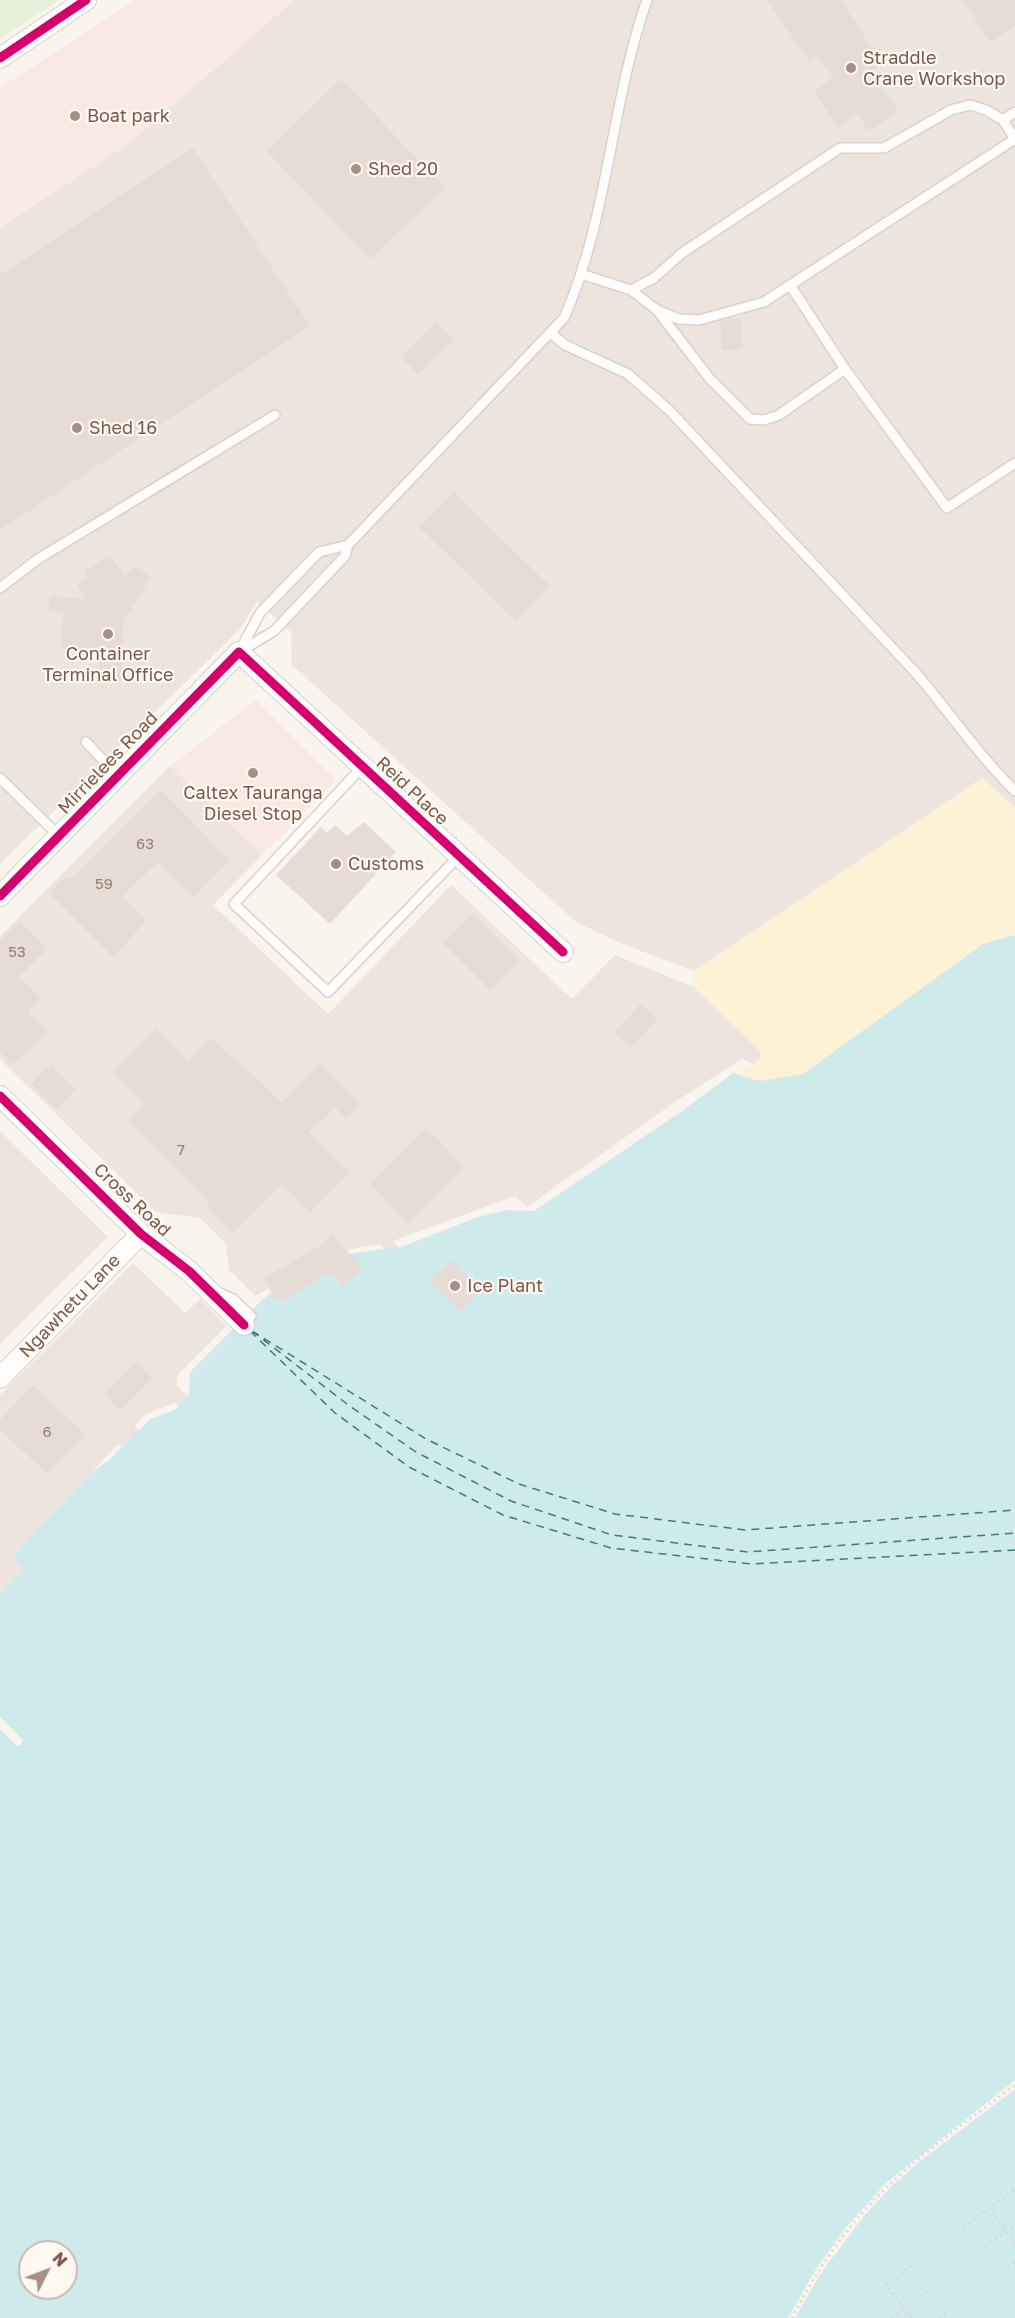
<!DOCTYPE html>
<style>
body{margin:0}
#map{position:relative;width:1015px;height:2318px;overflow:hidden;background:#faf4ee;font-family:"Golos Text",sans-serif}
canvas{display:block}
.north{position:absolute;left:18px;top:2240px;width:60px;height:60px;box-sizing:border-box;background:#fff9f1;border:2px solid #cab9ae;border-radius:50%;rotate:48deg;font-size:16px;font-weight:700;line-height:24px;text-align:center;color:#7b594a}
.north::after{content:'';display:block;margin:auto;width:21px;height:27px;background:#a78f83;clip-path:polygon(50% 0,100% 100%,50% 72%,0 100%)}
</style>
<div id="map">
<canvas width="1015" height="2318"></canvas>
<div class="north">N</div>
</div>
<script>
const c = document.querySelector('canvas').getContext('2d');
c.lineJoin = 'round';
function paint(path, color) { c.fillStyle = color; c.fill(path, 'evenodd'); }
function stroke(path, color, width, dash) { c.strokeStyle = color; c.lineWidth = width; c.lineCap = dash ? 'butt' : 'round'; c.setLineDash(dash || []); c.stroke(path); }
function drawText(font, color, halo, rows, align = 'center') {
  c.font = font + ' "Golos Text",sans-serif'; c.lineWidth = 4.5; c.setLineDash([]); c.textBaseline = 'middle'; c.strokeStyle = halo; c.fillStyle = color; for (const [text, x, y, turn = 0] of rows) {
    c.save(); c.translate(x, y); c.rotate((+turn || 0) * Math.PI / 180); c.textAlign = isNaN(turn) ? turn : align; if (halo) c.strokeText(text, 0, 0); c.fillText(text, 0, 0); c.restore();
  }
}
paint(new Path2D(`
 M135,0H294L133,140L0,228V88Z
 M256,700L336,780L262,855L170,766Z`), '#fae9e2');
paint(new Path2D(`
 M294,0H1015V808L982,778L694,971L620,943L576,922L292,665L291,632L257,602L240,629L0,864V228L133,140Z
 M170,766L262,855L213,905L328,1014L451,885L572,999L615,955L694,987L760,1051V1058L754,1064L742,1059L679,1099L527,1207L515,1196L393,1241L423,1274L422,1288L380,1244L347,1250L363,1269L343,1286L325,1277L282,1301L276,1300L269,1288L255,1296L229,1270L226,1244L200,1218L156,1212L0,1059V936Z
 M0,1131L108,1237L0,1344Z
 M133,1263L185,1313L200,1299L227,1326L178,1375L176,1385L202,1411L205,1409L208,1411L215,1404L222,1410L135,1500L131,1497L151,1476L118,1444L12,1557L24,1569L0,1593V1395ZM175,1403L190,1417L177,1432L186,1441L169,1459L135,1426L146,1414Z`), '#ede4de');
paint(new Path2D(`
 M0,0H60L0,39Z`), '#e7f0d8');
paint(new Path2D(`
 M982,778L1015,808V935L983,944L803,1074L760,1081L733,1073L754,1064L760,1058V1051L694,987V971Z`), '#fdf1d6');
paint(new Path2D(`
 M1015,935V2318H0V1593L24,1569L12,1557L90,1474L110,1459L149,1420L174,1410L189,1395L190,1372L261,1301L272,1292L276,1300L282,1301L324,1277L350,1254L404,1246L478,1217L507,1210L534,1211L682,1111L733,1073L760,1081L803,1074L983,944ZM30,2252H66V2288H30Z`), '#cfeaeb');
paint(new Path2D(`
 M0,1717L23,1740L21,1745L17,1746L0,1729Z
 M1015,2080V2089L919,2162L890,2188L864,2216L821,2273L795,2318H788L816,2269L847,2226L886,2183Z`), '#faf4ee');
stroke(new Path2D(`
 M250,1331L335,1413L409,1467L503,1515L611,1548L751,1564L1015,1550
 M252,1331L347,1404L416,1452L511,1501L612,1535L748,1552L1015,1533
 M252,1331L426,1439L519,1484L615,1514L745,1530L1015,1510`), '#3c7981', 1.5, [8, 6]);
paint(new Path2D(`
 M767,0H841L882,64L871,71L898,111L869,131L857,114L838,127L814,91L833,78L817,55L809,61Z
 M963,0H1015V26L990,42Z
 M341,79L445,188L370,259L267,151Z
 M193,148L310,326L0,530V275Z
 M740,318L743,349L722,350L720,321Z
 M436,321L454,339L418,374L401,357Z
 M454,492L550,586L515,621L419,527Z
 M110,555L125,578L133,566L151,577L124,621L121,682L98,680L100,652L61,649L63,613L48,611L50,596L86,599L77,585L88,578L84,572Z
 M160,790L230,861L194,897L158,862L123,896L147,920L113,957L49,893L65,877L69,880Z
 M364,822L396,852L330,924L276,875L321,827L327,833L335,825L347,836Z
 M473,914L520,961L490,990L443,943Z
 M19,921L47,949L19,977L40,998L28,1011L48,1031L13,1065L0,1052V940Z
 M640,1004L657,1019L630,1048L614,1033Z
 M156,1029L188,1061L211,1038L230,1057L232,1055L281,1103L320,1064L360,1104L346,1118L335,1107L309,1132L350,1173L310,1213L282,1184L233,1234L206,1207L210,1203L128,1121L145,1104L113,1072Z
 M51,1064L76,1089L56,1109L31,1084Z
 M426,1128L464,1167L408,1223L370,1184Z
 M332,1234L363,1269L343,1286L331,1273L282,1301L276,1300L264,1278L317,1248Z
 M452,1260L481,1290L460,1311L429,1281Z
 M137,1362L152,1378L120,1410L105,1394Z
 M33,1385L85,1435L47,1474L0,1429V1420Z`), '#e6dcd5');
const lane = new Path2D(`
 M1003,120L1015,112
 M581,274L631,290
 M790,285L845,369L947,508L1015,463
 M659,311L679,319L699,320L764,302L1015,139
 M551,333L565,345L628,374L669,410L915,672C949,711 978,755 1015,791
 M845,369L779,415L764,420L750,419L710,379L657,310L631,290L654,278L682,253L840,148H884L951,110L970,105L986,110L1003,120L1015,139
 M0,588L38,559L275,415
 M239,652L274,631L345,556L348,545L564,318C608,220 611,102 647,0
 M239,652L260,613L319,552L348,545
 M86,742L118,776
 M362,767L234,904L328,992L458,857
 M0,778L59,836
 M220,1293L233,1299L251,1316`);
const street = new Path2D(`
 M0,58L86,0
 M0,896L239,652L563,952
 M0,1096L141,1234L189,1271L244,1325
 M0,1378L141,1234`);
stroke(lane, '#d9d1cc', 12);
stroke(street, '#d9d1cc', 22);
stroke(new Path2D(`
 M989,2208L1015,2243
 M964,2227L1015,2189
 M981,2250L1015,2225
 M998,2273L1015,2261
 M792,2318C817,2269 849,2222 889,2185C928,2148 973,2117 1015,2085
 M892,2318L932,2288
 M911,2318L886,2285L913,2265
 M940,2318L949,2311`), '#dcd2ce', 3, [1.5, 4.5]);
stroke(lane, '#fefdfc', 9);
stroke(street, '#fefdfc', 20);
stroke(new Path2D(`
 M0,58L86,0
 M0,896L239,652L563,952
 M0,1096L141,1234L189,1271L244,1325`), '#d6006c', 9);
for (const [x, y, r, color] of [
 [851,68,6,"#a78f83"],
 [75,116,6,"#a78f83"],
 [356,169,6,"#a78f83"],
 [77,428,6,"#a78f83"],
 [108,634,6,"#a78f83"],
 [253,773,6,"#a78f83"],
 [336,864,6,"#a78f83"],
 [455,1286,6,"#a78f83"]
]) { const dot = new Path2D(); dot.arc(x, y, r, 0, 2 * Math.PI); c.fillStyle = color; c.fill(dot); stroke(dot, '#fff9f1', 2); }
drawText('15px', '#987c6f', null, [
 ["63",145,844],
 ["59",104,884],
 ["53",17,952],
 ["7",181,1150],
 ["6",47,1432]
]);
drawText('18px', '#7b594a', '#fff9f1', [
 ["Straddle",863,58],
 ["Crane Workshop",863,79],
 ["Boat park",87,116],
 ["Shed 20",368,169],
 ["Shed 16",89,428],
 ["Container",108,654,"center"],
 ["Terminal Office",108,675,"center"],
 ["Caltex Tauranga",253,793,"center"],
 ["Diesel Stop",253,814,"center"],
 ["Customs",348,864],
 ["Ice Plant",467,1286]
], 'left');
drawText('18px', '#7b594a', '#fff9f1', [
 ["Mirrielees Road",108,763,-46],
 ["Reid Place",412,791,43],
 ["Cross Road",132,1200,43],
 ["Ngawhetu Lane",70,1306,-46]
]);
</script>
